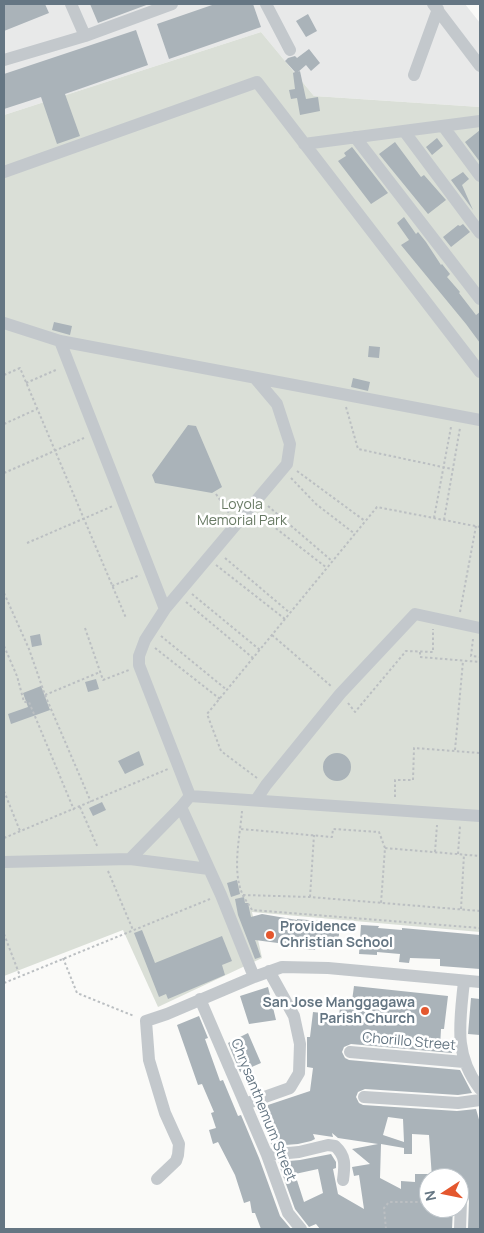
<!DOCTYPE html>
<style>
body{margin:0}
#map{position:relative;width:484px;height:1233px;overflow:hidden;background:#fafaf8;font-family:Manrope,sans-serif}
canvas{display:block}
.frame{position:absolute;inset:0;border:5px solid #657683;pointer-events:none}
.north{position:absolute;left:419px;top:1168px;width:50px;height:50px;box-sizing:border-box;background:#fff;border:1px solid #c1c8cd;border-radius:50%;rotate:259deg;font-size:14px;font-weight:700;line-height:20px;text-align:center;color:#657683}
.north::after{content:'';display:block;margin:auto;width:18px;height:22px;background:#e4572e;clip-path:polygon(50% 0,100% 100%,50% 72%,0 100%)}
</style>
<div id="map">
<canvas width="484" height="1233"></canvas>
<div class="frame"></div>
<div class="north">N</div>
</div>
<script>
const c = document.querySelector('canvas').getContext('2d');
c.lineJoin = 'round';
function paint(path, color) { c.fillStyle = color; c.fill(path, 'evenodd'); }
function stroke(path, color, width, dash) { c.strokeStyle = color; c.lineWidth = width; c.lineCap = dash ? 'butt' : 'round'; c.setLineDash(dash || []); c.stroke(path); }
function drawText(font, color, halo, rows, align = 'center') {
  c.font = font + ' Manrope,sans-serif'; c.lineWidth = 5; c.setLineDash([]); c.textBaseline = 'middle'; c.strokeStyle = halo; c.fillStyle = color; for (const [text, x, y, turn = 0] of rows) {
    c.save(); c.translate(x, y); c.rotate((+turn || 0) * Math.PI / 180); c.textAlign = isNaN(turn) ? turn : align; if (halo) c.strokeText(text, 0, 0); c.fillText(text, 0, 0); c.restore();
  }
}
paint(new Path2D(`
 M4,4H465L480,23V107L314,96L261,32L4,115Z`), '#e8e9e9');
paint(new Path2D(`
 M261,32L314,96L480,107V932L252,912L262,958L158,1007L123,930L4,976V115Z`), '#dadfd7');
paint(new Path2D(`
 M4,4H45L49,13L4,31Z
 M90,4H149L98,23Z
 M215,4H253L261,27L169,59L157,24Z
 M308,14L317,31L306,37L296,21Z
 M136,30L148,65L65,94L80,136L57,144L41,97L4,109V74Z
 M309,49L320,63L311,71L306,65L298,72L300,71L306,99L318,97L320,111L300,115L297,98L291,99L289,90L295,89L293,73L295,72L285,61L288,58L295,56L297,58Z
 M480,130V162L465,142Z
 M437,138L443,146L432,155L426,147Z
 M395,142L421,177L424,175L446,200L428,214L379,154Z
 M352,147L388,193L371,204L338,161L346,156L344,153Z
 M463,172L469,179L462,185L473,210L451,180Z
 M404,217L416,234L418,232L426,242L441,265L442,264L450,274L447,277L460,292L459,293L476,315L480,312V343L466,324L401,245L409,240L397,223Z
 M463,224L470,232L451,247L443,237L458,225L460,226Z
 M54,322L72,326L70,335L52,330Z
 M369,346L380,347L379,358L368,357Z
 M353,378L370,382L368,391L351,387Z
 M188,425L196,426L222,487L212,493L155,483L152,475Z
 M40,634L42,645L32,647L30,636Z
 M96,679L99,689L88,692L85,682Z
 M41,686L50,710L11,724L8,714L28,707L23,693Z
 M139,751L144,765L125,774L118,761Z
 M323 767a14 14 0 1 1 28 0a14 14 0 1 1-28 0Z
 M102,802L106,810L93,816L89,808Z
 M237,880L240,894L231,897L227,883Z
 M244,897L245,903H248L251,917L262,914L297,920V919L319,921L318,924L340,926L338,943L316,941L315,950L292,948L293,945L255,940L261,957L255,959L238,915L235,899Z
 M361,925L379,926L378,928L402,930V928L480,935V969L440,966V959L410,958L409,963L399,962L400,954L377,952V955L359,954Z
 M142,930L155,963L222,936L232,961L222,965L225,975L168,999L166,994L159,997L134,933Z
 M354,986L448,996L444,1029H441L440,1047L452,1048V1053L351,1044L344,1047L342,1052L345,1058L349,1060L460,1070L472,1093L458,1095L365,1089L358,1092L356,1097L359,1103L363,1105L457,1111L476,1109L480,1123V1229H468L469,1201L468,1197L464,1194V1180L459,1178H432L429,1135L412,1134V1154H404V1148L381,1144L380,1178L401,1189V1181L415,1182V1174H429V1208H453L452,1229H320L316,1224L309,1227L295,1209L278,1162L300,1160L331,1154L336,1162V1168L333,1169L338,1194L364,1209L359,1175L354,1176L352,1167L370,1164L352,1149L378,1144L338,1138L332,1133L333,1137L313,1134L315,1139L311,1141L298,1144L272,1146L256,1109L310,1091L313,1068L307,1067V1037H310L313,1012L339,1015L341,1000L352,1001ZM388,1117L403,1119L404,1142L383,1135ZM318,1169L323,1193L304,1202L295,1174Z
 M268,987L276,1020L249,1024L240,996Z
 M471,998L480,999V1035L468,1034Z
 M199,1016L208,1038L205,1039L220,1081L223,1080L238,1116L241,1115L259,1158L280,1216L291,1229H261L255,1213H252L250,1201L244,1203L235,1175L218,1142L213,1144L209,1130L216,1128L211,1113L214,1112L202,1084L198,1085L177,1025Z
 M248,1033L261,1063L240,1072L228,1043Z`), '#aab3b9');
stroke(new Path2D(`
 M4,375L20,368L126,618
 M26,383L58,369
 M346,407L358,449L452,469
 M4,424L37,409
 M297,471L365,521
 M4,473L84,438
 M291,478L316,504L355,534
 M216,494L229,513
 M268,506L332,561
 M260,516L327,568
 M434,518L451,427
 M444,520L460,428
 M27,543L113,506
 M225,558L290,613
 M216,565L285,619
 M112,586L140,575
 M4,593L29,649L45,695L91,802
 M192,594L260,650
 M186,602L253,658
 M460,612L476,526
 M85,628L103,680L129,670
 M272,635L331,686
 M161,636L227,690
 M473,639L471,656L480,657
 M4,646L17,676L24,702H29L74,810
 M155,648L220,699
 M420,652V657L480,662
 M45,695L100,672
 M348,703L355,712L406,651L433,652V629
 M455,750L463,661
 M257,778L221,751L207,714L377,507L480,527
 M4,791L20,831
 M395,797V780H413L414,748L480,753
 M80,807L98,848
 M242,811C240,836 232,870 242,893C244,899 249,904 252,910L480,928
 M241,829L332,837L333,829L379,832L385,848L381,903
 M4,838L168,769
 M385,848L480,856
 M435,852L437,825
 M458,854L460,826
 M108,871L133,930
 M243,895L310,897L480,911
 M310,897L314,835
 M461,909L464,854
 M4,934L20,976
 M63,958L77,993L134,1016
 M4,983L210,899
 M386,1229L384,1208L389,1202H429`), '#bbbfc2', 2, [2.5, 2.5]);
stroke(new Path2D(`
 M71,4L85,36
 M266,4L290,50
 M433,4L480,66
 M4,60L85,36L172,4
 M414,75L438,9
 M443,126L480,176
 M404,131L480,233
 M355,137L480,299
 M304,144L480,121
 M4,172L257,82L480,372
 M4,323L60,341L480,420
 M60,341L165,609
 M190,796L480,816
 M256,800L266,785L340,694L415,614L480,628
 M130,859L181,807
 M4,862L130,859L209,869
 M254,977L221,895L181,807L190,796L139,665V656L145,640L165,609L287,464L290,444L277,404L255,378
 M464,981C460,1022 453,1054 480,1089
 M200,999L267,1155L288,1213L301,1229
 M350,1052L464,1062
 M364,1097L458,1103L480,1100
 M245,1104L290,1088L299,1073L300,1044L294,1016L269,971
 M267,1155L299,1152L328,1145L335,1146C346,1156 345,1165 343,1180
 M157,1179L176,1161L178,1155L179,1144L165,1113L149,1060L146,1021L167,1014L254,977L282,967L328,968L480,982
 M460,1229L461,1201`), '#c3c8cc', 12);
for (const [x, y, r, color] of [
 [270,935,5,"#e4572e"],
 [425,1011,5,"#e4572e"]
]) { const dot = new Path2D(); dot.arc(x, y, r, 0, 2 * Math.PI); c.fillStyle = color; c.fill(dot); stroke(dot, '#fff', 2); }
drawText('14px', '#687a64', '#fff', [
 ["Loyola",242,505],
 ["Memorial Park",242,521]
]);
drawText('bold 14px', '#657683', '#fff', [
 ["Providence",280,927],
 ["Christian School",280,943],
 ["San Jose Manggagawa",415,1003,"right"],
 ["Parish Church",415,1019,"right"]
], 'left');
drawText('14px', '#657683', '#fff', [
 ["Chorillo Street",409,1042,5],
 ["Chrysanthemum Street",263,1110,68]
]);
</script>
